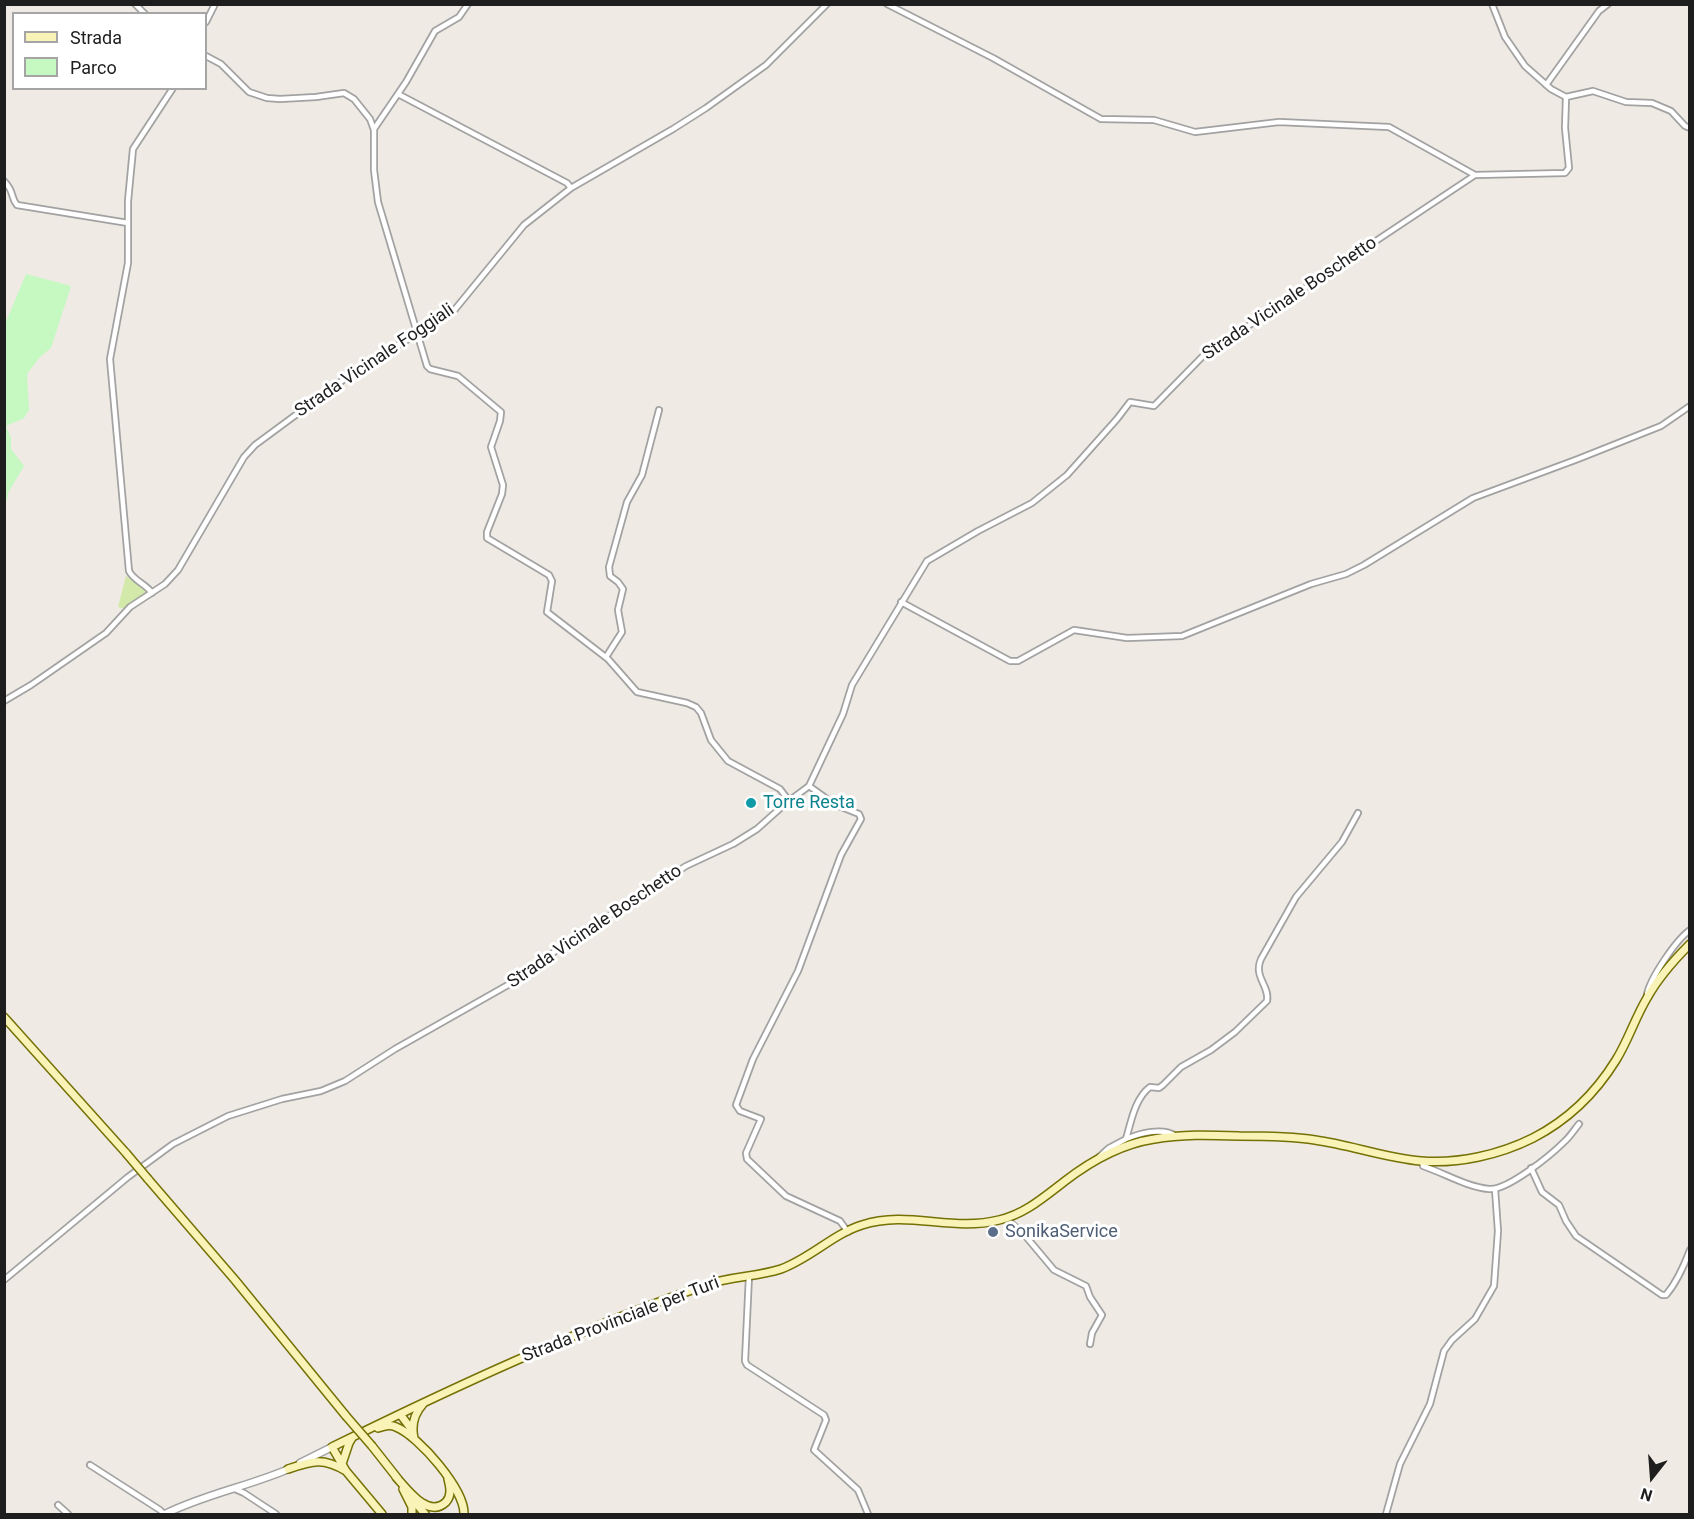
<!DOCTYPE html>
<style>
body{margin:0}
#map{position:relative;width:1694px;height:1519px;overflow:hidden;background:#efeae4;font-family:Roboto,sans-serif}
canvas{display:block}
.frame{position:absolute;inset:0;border:6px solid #1e1e1e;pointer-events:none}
.legend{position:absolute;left:12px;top:12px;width:195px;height:78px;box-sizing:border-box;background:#fff;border:2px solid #a5a5a5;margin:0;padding:8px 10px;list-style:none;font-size:18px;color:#1e1e1e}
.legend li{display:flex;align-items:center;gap:12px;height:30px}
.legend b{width:30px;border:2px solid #a5a5a5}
.north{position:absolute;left:1622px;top:1447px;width:60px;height:60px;-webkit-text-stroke:4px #fff;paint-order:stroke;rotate:197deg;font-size:16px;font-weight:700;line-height:24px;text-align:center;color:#1e1e1e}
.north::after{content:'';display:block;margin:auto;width:21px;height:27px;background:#1e1e1e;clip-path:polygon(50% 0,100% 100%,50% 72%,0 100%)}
</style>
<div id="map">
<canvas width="1694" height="1519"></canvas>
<div class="frame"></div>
<ul class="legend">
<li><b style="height:8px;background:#f9f3b8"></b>Strada</li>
<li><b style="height:16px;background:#c5f9c1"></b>Parco</li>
</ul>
<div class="north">N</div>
</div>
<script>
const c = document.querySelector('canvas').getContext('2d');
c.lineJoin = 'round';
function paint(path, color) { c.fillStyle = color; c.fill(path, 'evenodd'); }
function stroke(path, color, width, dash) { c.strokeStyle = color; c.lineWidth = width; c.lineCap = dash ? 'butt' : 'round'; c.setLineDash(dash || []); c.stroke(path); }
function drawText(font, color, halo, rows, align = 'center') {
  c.font = font + ' Roboto,sans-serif'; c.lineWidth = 6; c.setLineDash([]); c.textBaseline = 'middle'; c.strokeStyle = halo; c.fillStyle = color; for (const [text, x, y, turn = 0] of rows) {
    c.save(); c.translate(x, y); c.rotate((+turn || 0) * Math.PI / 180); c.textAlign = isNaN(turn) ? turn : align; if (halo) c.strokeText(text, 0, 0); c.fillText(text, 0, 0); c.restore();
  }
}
paint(new Path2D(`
 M126,576L145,588L146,592L125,609L118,607Z`), '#d2e9aa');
paint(new Path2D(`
 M26,274L71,286L51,348L40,357L27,374L29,410L24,418L6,426L11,438V449L24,466L8,493L7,500L5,504V324Z`), '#c5f9c1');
const minor = new Path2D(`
 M135,4L145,14
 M887,4L993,58L1101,119L1154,120L1195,132L1279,122L1389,127L1475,175L1565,173L1569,168L1565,128L1566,97
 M1492,4L1505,37L1525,66L1551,89L1566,97L1593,91L1626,102L1652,103L1671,111L1685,126L1690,128
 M206,22L215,4
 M206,56L221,64L249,92L267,98L280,99L316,97L344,93L354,99L370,119L374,130V170L378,202L427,366L430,369L458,376L501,412L500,421L491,447L503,485L502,494L487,532V538L549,575L552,581L547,612L608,659L637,692L687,703L696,707L701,713L711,740L728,761L780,789L789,801
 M1546,85L1599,11L1608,4
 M398,94L567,183L571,188
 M374,129L406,82L435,31L459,17L468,4
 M4,181C15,192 10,197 17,205L128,223
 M152,593C146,584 134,581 129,571L110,359L128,263V201L133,149L173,88
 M901,602L1010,661H1018L1074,630L1127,638L1182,636L1311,584L1346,574L1364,565L1473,498L1578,459L1661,426L1690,406
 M606,657L622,632L618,610L623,589L618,582L610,576L609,567L627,502L642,475L659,410
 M4,701L31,685L106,633L130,607L165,584L178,570L244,457L255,445L358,369L452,313L524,225L571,188L673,129L706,108L766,65L827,4
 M809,786L834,804L859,814L861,819L841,855L798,971L753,1059L736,1105L740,1111L761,1119L746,1153L747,1159L786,1196L840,1221L848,1232
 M1647,994C1651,977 1676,940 1690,930
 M1176,1136C1163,1127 1140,1133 1126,1139C1131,1122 1135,1098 1150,1087L1159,1088L1163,1085L1181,1067L1211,1050L1235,1032L1267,1001C1270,986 1253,977 1261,959L1296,897L1342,842L1358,813
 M1099,1157L1109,1148L1126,1139
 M1422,1161L1423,1166C1444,1173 1467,1187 1489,1189C1507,1191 1551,1155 1564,1142C1570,1137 1574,1130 1579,1124
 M1531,1168L1542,1192L1559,1205L1566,1221L1576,1236L1662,1295H1666C1677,1282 1684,1266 1690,1250
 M1011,1223L1023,1233L1054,1270L1086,1286L1090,1297L1102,1315L1092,1333L1090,1344
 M749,1276L745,1361L747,1365L824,1415L826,1420L814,1450L858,1490L868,1514
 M4,1280L128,1177L173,1144L228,1116L282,1099L321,1091L345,1081L395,1049L529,973L560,947L686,866L733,844L757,829L785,804L809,786L843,714L852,685L927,561L978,531L1032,503L1067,475L1117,419L1130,402L1154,406L1203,356L1475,175
 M90,1465L160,1510L164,1514
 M235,1489L244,1493L276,1514
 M58,1505L68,1514
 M1386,1514L1400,1464L1430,1404L1444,1351L1452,1340L1475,1319L1494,1286L1498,1231L1495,1189`);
const tertiary = new Path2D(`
 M300,1463L332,1447
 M165,1514C205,1494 250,1486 291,1468`);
const secondary = new Path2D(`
 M4,1017L126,1153
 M148,1179L235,1280L346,1416
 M400,1414L412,1430
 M378,1428C385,1426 390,1424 396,1427C419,1436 465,1490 464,1514
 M414,1438C411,1425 414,1414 423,1404
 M372,1446L398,1479
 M332,1447C454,1387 577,1330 706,1285C730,1276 757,1277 781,1269C811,1258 833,1234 862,1225C908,1210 952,1232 999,1220C1025,1214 1044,1197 1065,1181C1091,1161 1121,1144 1154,1139C1182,1134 1210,1135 1239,1136C1264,1136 1290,1136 1315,1140C1351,1145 1385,1158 1421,1161C1458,1164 1499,1155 1533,1138C1568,1120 1595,1094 1616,1060C1628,1041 1635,1018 1647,998C1658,978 1673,961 1690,944
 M332,1447L346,1471L382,1514
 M342,1464L349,1443L352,1438
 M288,1469C312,1461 323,1457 346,1471
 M396,1477C407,1489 428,1519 446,1502C452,1495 450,1487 448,1479
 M403,1489L412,1507V1514
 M415,1502L425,1514`);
stroke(minor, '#a2a2a2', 8);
stroke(tertiary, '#a2a2a2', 9);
stroke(secondary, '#757105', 10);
stroke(minor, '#fff', 4.5);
stroke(tertiary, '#fff', 6);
stroke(secondary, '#f9f3b8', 7);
const secondaryBridge = new Path2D(`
 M126,1153L148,1179
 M346,1416L372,1446`);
stroke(secondaryBridge, '#757105', 10, []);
stroke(secondaryBridge, '#f9f3b8', 7);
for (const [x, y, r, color] of [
 [751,803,6,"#0f9aa8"],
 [993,1232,6,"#5c6f8a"]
]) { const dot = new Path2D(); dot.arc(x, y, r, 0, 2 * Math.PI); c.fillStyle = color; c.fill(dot); stroke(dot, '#fff', 2); }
drawText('18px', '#1e1e1e', '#fff', [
 ["Strada Vicinale Boschetto",1290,299,-34],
 ["Strada Vicinale Foggiali",375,361,-34],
 ["Strada Vicinale Boschetto",595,927,-34],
 ["Strada Provinciale per Turi",621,1320,-21]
]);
drawText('18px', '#0d838f', '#fff', [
 ["Torre Resta",763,803]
], 'left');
drawText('18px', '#4e5e75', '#fff', [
 ["SonikaService",1005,1232]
], 'left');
</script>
